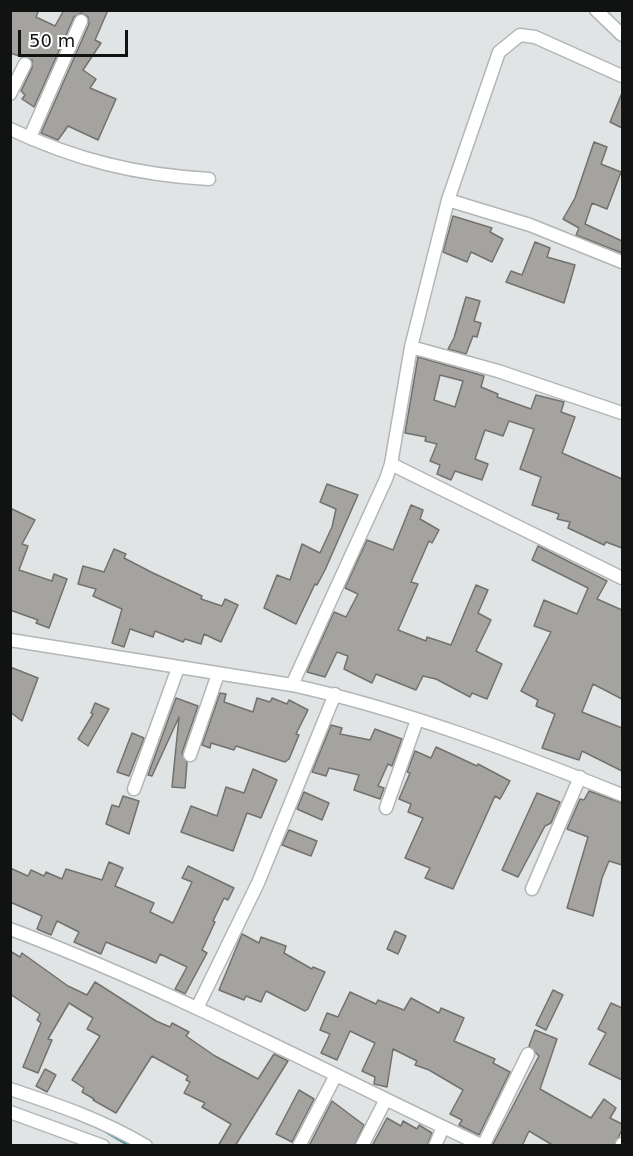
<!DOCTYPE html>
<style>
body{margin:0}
#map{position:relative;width:633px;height:1156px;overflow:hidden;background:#e0e4e5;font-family:"DejaVu Sans",sans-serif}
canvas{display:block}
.frame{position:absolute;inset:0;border:12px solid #111313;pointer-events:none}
.scale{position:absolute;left:18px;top:30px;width:110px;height:27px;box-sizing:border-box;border:3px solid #111313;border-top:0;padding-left:8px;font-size:18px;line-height:21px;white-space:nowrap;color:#111313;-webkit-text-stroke:4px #fff;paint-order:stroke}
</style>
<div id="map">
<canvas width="633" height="1156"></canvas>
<div class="frame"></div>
<div class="scale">50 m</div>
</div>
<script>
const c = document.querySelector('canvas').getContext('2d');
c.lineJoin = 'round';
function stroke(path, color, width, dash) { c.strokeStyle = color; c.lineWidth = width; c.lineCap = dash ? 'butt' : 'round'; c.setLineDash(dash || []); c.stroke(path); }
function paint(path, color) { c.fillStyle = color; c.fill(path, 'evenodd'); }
stroke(new Path2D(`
 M108,1132L132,1146`), '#4f919b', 4.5);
const building = new Path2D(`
 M10,10H39L36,17L55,26L64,10H108L95,40L101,43L83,70L96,79L90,88L116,99L98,140L68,126L58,140L41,133L89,24L88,17L81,13L74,17L34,107L22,99L25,95L21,91L32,68V60L10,53Z
 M622,93V128L610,122Z
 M594,142L607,147L601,164L621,172L607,209L592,203L585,224L622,241V253L576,235L579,228L563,219L575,198Z
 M453,216L492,228L490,232L503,239L492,262L471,252L467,262L443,252Z
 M535,242L550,248L547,257L575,265L564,303L506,282L511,271L522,275Z
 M466,297L480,301L474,321L481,323L477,337L473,336L466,354L448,349L454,338Z
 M418,357L484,376L481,387L498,394L497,397L531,409L536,395L564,402L561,412L575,417L562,453L622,479V548L606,542L604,545L568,528L570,522L557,519L559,514L532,505L541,477L520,469L534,429L509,421L503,436L485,430L475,459L488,464L482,480L455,471L451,480L437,474L440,465L430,461L437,444L425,441L426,437L405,433ZM440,375L463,381L455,407L434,400Z
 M327,484L358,495L325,570L317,585L315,584L296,624L264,608L277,575L290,580L302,544L320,553L332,527L336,509L320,502Z
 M411,505L423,510L420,519L439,530L432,543L429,541L411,582L418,584L398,630L426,641L427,637L451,645L476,585L488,590L478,613L491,620L476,651L502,664L487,699L472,693L470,697L436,679L423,676L416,690L376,674L372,683L344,669L348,656L337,652L325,677L307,672L334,612L346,617L358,594L345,588L367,540L393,550Z
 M10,508L35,520L22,544L28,546L19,570L52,581L54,574L67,579L49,628L36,623L38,620L10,610Z
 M538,546L607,581L597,599L622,610V699L593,684L582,712L622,728V771L582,751L579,760L542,748L555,714L536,706L538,700L521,691L551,632L534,626L544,600L577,614L588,588L532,560Z
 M114,549L126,554L124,558L151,572L202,596L201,599L222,606L225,599L238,605L221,642L204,634L201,644L185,639L183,642L155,631L153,637L130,629L124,647L112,643L122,609L93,596L96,589L78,584L83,566L104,572Z
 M10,667L38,678L22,721L10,712Z
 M220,693L226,694L224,702L253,712L257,698L270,702L272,698L287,704L289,700L308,710L296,734L299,735L289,759L285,762L236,746L234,750L211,743L210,748L202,745Z
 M176,698L198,706L182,753L187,763L185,788L172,787L179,717L152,776L148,775Z
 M95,703L109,709L88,746L78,739L93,714L91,713Z
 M331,725L342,728L340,734L370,740L375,729L402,739L392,766L388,764L378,786L384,788L380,799L354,790L359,775L329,768L326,776L312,772Z
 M132,733L144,738L129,776L117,772Z
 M436,747L477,766L478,764L510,781L500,799L495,796L453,889L425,878L430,868L405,858L423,818L408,812L411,804L399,799L410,773L407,772L415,751L431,758Z
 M253,769L277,780L261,818L247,813L233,851L181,832L191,806L217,816L226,787L244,793Z
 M589,791L622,803V865L609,861L602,878L593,916L567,908L588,837L567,829L580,799L584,800Z
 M304,792L329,803L322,820L297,809Z
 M537,793L560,802L551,823L545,826L518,877L502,870Z
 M123,796L139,801L129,834L106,824L112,805L119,807Z
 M289,830L317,841L311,856L282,845Z
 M109,862L123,868L115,886L154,903L150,912L173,923L192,882L182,878L188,866L234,888L228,900L224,898L213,921L215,922L202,950L207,953L185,994L175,989L187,967L160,954L156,963L106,942L101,954L74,942L79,932L57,921L51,935L37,929L42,916L10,902V868L28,876L31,870L44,876L46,872L62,879L66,869L102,880Z
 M395,931L406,936L398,954L387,949Z
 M242,934L259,943L261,937L286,946L284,953L312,969L313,967L325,972L308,1009L305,1011L266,991L261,1002L246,996L244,1000L219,990Z
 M10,951L20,957L22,953L68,986L87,995L95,982L156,1021L170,1027L172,1023L189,1032L186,1036L215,1056L258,1079L274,1054L288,1061L235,1146H218L231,1124L202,1107L205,1103L184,1093L190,1082L186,1080L188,1076L152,1056L116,1113L93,1100L94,1099L82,1092L84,1088L72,1080L100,1036L87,1029L93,1018L69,1003L48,1039L52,1040L38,1073L23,1067L41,1023L37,1020L40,1014L10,994Z
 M553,990L563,995L546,1030L536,1025Z
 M350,992L376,1004L378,1000L404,1010L411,998L439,1013L441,1008L464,1018L454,1041L495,1059L493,1063L510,1072L479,1135L459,1125L462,1120L450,1114L463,1090L429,1070L415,1065L417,1061L393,1049L387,1087L374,1084L375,1077L362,1071L375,1043L350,1031L337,1060L321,1053L330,1034L320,1030L327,1013L338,1017Z
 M611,1003L622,1008V1080L589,1064L606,1033L598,1029Z
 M535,1030L557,1039L540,1089L591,1118L604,1099L616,1108L610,1118L622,1124V1130L614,1146H554L529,1131L522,1146H492L539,1056L529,1046Z
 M45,1069L56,1075L47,1092L36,1086Z
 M299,1090L314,1099L292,1142L276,1134Z
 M332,1101L364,1125L354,1146H309Z
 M387,1118L401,1126L403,1121L417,1129L419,1125L432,1133L427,1146H372Z`);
paint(building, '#a5a3a0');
stroke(building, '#73716e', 1.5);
const minor = new Path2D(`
 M596,10L622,35
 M10,94L25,64
 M10,129C76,160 137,175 209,179
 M30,137L81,21
 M448,200L530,225L622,262
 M411,347L498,371L622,413
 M391,464L622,578
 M10,640L292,685C405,710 515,752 622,795
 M292,685L386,479L391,464L411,347L448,200L499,52L520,35L535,37L622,76
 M190,755L218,674
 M134,789L178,668
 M386,808L417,720
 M532,889L580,777
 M10,929C173,990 326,1072 483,1146L528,1054
 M198,1006L258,883L335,694
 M10,1089C58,1105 103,1120 146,1146
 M10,1112L103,1146
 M299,1146L336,1075
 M362,1146L386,1099
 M435,1146L443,1127
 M622,1146V1144`);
stroke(minor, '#b2b6b7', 15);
stroke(minor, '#fff', 12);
</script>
